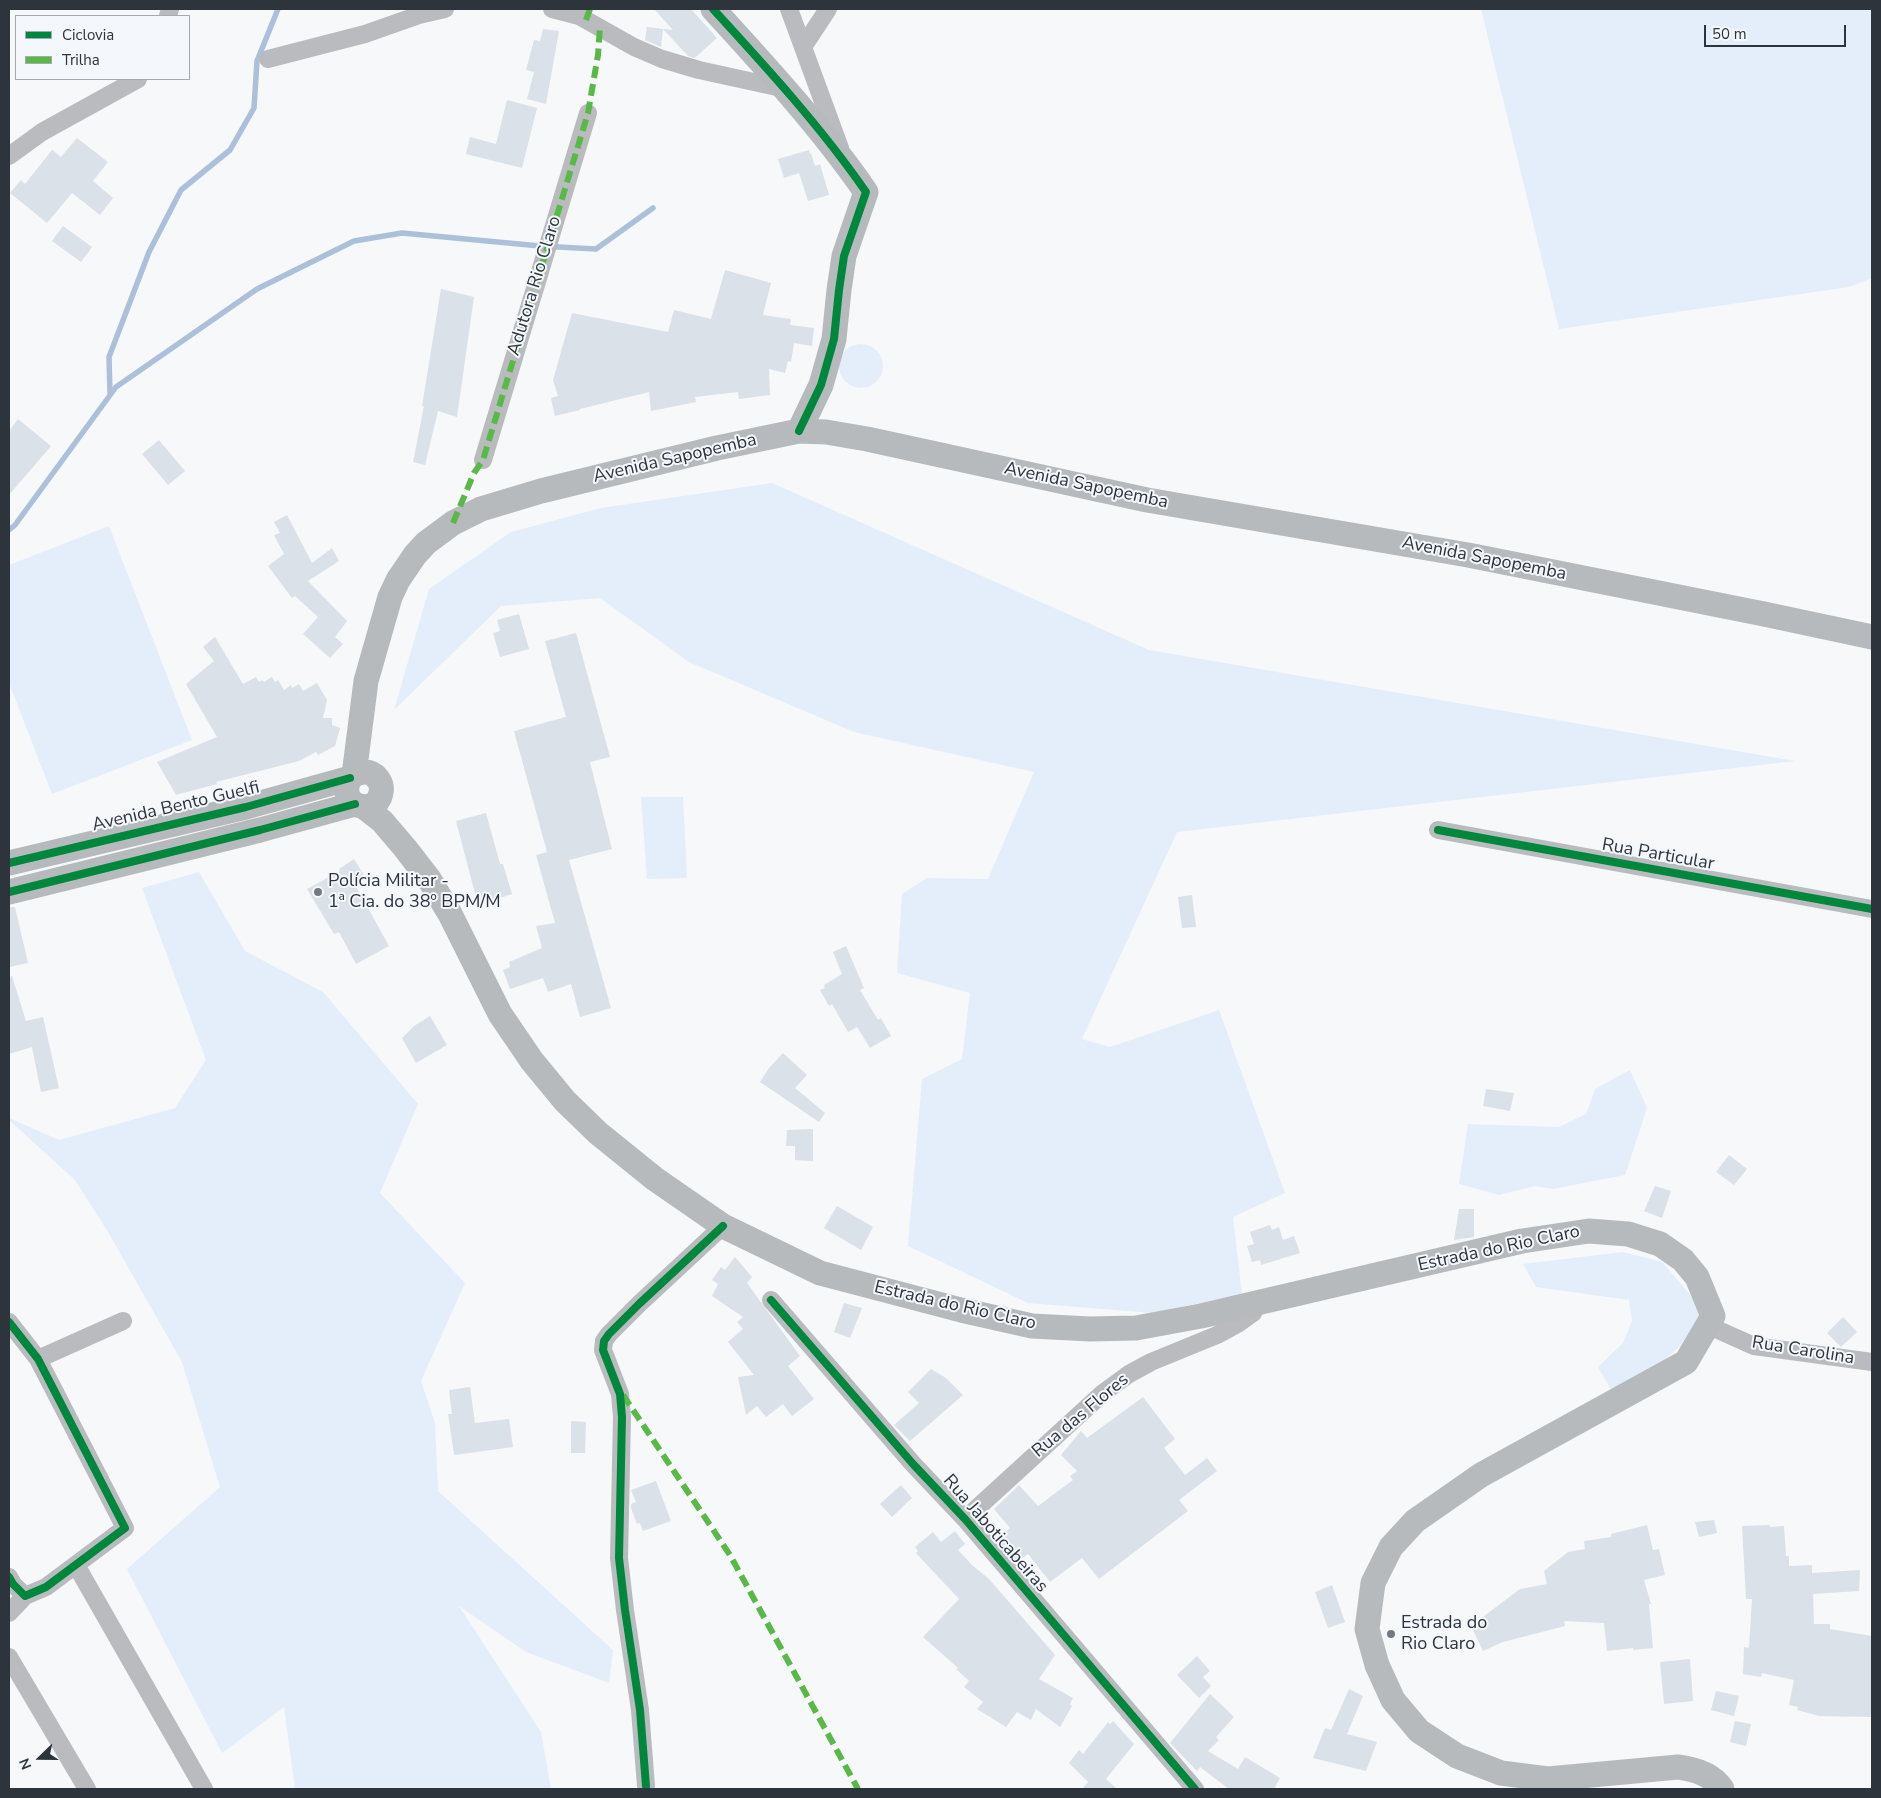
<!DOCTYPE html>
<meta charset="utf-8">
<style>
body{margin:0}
#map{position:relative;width:1881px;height:1798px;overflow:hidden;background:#f6f8fa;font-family:"Nunito Sans",sans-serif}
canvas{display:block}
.frame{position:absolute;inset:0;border:10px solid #2d343c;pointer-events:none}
.legend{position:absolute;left:15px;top:15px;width:175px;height:65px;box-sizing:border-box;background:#f4f8fc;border:1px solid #a4aaaf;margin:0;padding:6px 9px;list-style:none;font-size:15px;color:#2d343c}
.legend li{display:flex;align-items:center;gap:10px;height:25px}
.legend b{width:25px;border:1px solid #a4aaaf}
.north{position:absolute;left:15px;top:1733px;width:50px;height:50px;-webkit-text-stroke:4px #f4f8fc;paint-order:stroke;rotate:248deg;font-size:14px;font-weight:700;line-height:20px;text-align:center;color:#2d343c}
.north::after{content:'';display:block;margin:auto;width:18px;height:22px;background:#2d343c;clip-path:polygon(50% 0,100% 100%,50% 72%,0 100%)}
.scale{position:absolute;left:1704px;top:25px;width:142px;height:22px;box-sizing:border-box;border:2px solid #2d343c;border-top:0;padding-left:6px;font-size:15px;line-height:18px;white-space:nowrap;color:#2d343c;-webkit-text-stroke:4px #f4f8fc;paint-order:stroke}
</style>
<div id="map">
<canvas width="1881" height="1798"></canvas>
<div class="frame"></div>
<ul class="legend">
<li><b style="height:6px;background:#00873e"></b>Ciclovia</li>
<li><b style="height:6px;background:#58b947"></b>Trilha</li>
</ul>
<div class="north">N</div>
<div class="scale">50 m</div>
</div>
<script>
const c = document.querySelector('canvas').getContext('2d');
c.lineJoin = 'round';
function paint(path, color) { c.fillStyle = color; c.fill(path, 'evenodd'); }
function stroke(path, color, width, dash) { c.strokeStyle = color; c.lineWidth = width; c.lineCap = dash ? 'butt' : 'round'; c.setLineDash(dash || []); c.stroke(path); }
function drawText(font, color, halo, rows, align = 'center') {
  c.font = font + ' "Nunito Sans",sans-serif'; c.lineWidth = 4; c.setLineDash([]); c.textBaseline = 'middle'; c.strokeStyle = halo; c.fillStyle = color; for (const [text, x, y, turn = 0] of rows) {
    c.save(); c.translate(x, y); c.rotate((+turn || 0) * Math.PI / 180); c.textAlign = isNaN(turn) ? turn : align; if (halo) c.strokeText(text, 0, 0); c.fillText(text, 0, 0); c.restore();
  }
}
paint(new Path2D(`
 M1481,9H1872V278L1849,287L1559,329Z
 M839 366a22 22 0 1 1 44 0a22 22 0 1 1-44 0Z
 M772,483L1149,650L1795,761L1177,832L1082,1039L1110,1047L1219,1010L1285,1193L1233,1217L1242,1294L1153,1313L1028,1303L908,1246L922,1079L962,1059L970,993L897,973L902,894L927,878L988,879L1034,772L854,732L689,662L600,598L501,606L394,710L429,589L511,532L601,508Z
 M109,526L192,740L52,794L9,683V565Z
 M641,797H683L687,878L647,879Z
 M199,872L245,951L323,992L418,1104L380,1193L465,1283L421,1381L435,1423L438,1491L613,1650L609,1683L526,1652L459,1606L541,1732L551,1789H295L284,1707L222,1753L127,1569L220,1487L182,1362L108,1232L75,1180L9,1120V1118L59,1140L175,1108L206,1060L142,888Z
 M1630,1070L1647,1108L1625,1175L1553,1189L1535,1186L1499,1195L1459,1184L1468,1124L1559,1127L1586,1114L1595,1089Z
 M1623,1252L1662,1262L1693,1298L1703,1320L1678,1348L1650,1372L1613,1393L1598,1367L1623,1343L1632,1321L1629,1300L1536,1287L1523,1264Z`), '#e4eefb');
stroke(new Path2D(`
 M110,394L109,357L149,252L181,190L230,150L254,108L257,61L278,9
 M9,530L15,525L116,387L257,289L354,241L402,233L540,246L596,249L653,208`), '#acc0da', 5.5);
paint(new Path2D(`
 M654,9H691L717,38L697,56L694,58L688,56L663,29L673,30Z
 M647,27L663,29L661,47L645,40Z
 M543,29L559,31L546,104L527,99L534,72L526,70L534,40L540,41Z
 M507,100L537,108L522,168L466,154L470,137L496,144Z
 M77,138L108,162L93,181L113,198L100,215L72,193L47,223L10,193L21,180L25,184L52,150L61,157Z
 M809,150L810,154L811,153L815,166L820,164L829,195L808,201L799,173L784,178L778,159Z
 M63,226L92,247L81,262L52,241Z
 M725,270L771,283L763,315L791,319L790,325L814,328L812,346L794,343L791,362L788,361L785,373L769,369L770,395L739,399L738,392L695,397L696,402L651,411L649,392L580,409V410L555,416L551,398L558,396L553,380L572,313L668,332L674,310L711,319Z
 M441,289L474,297L457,417L438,411L425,465L413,462L424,406H422Z
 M18,419L51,446L9,495V431Z
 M159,440L185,471L168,485L142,454Z
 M287,515L312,563L332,548L339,561L308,581L347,621L335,637L343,644L330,658L303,634L318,617L295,596L292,598L268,566L284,554L274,535L280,533L274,522Z
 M519,614L529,649L500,657L493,633L500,631L497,620Z
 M576,633L610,757L590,762L612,849L569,860L611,1008L580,1017L571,984L548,992L543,978L510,989L503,970L510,967L509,962L542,948L536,926L555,923L536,855L547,852L514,731L566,717L545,641Z
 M215,637L243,684L256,677L259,682L262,680L264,682L272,677L275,682L278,680L284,690L291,685L292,688L299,684L303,691L317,683L327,700L323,718H332V725L340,728L335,746L318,755L316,752L299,761L216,782L217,784L176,795L157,762L217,737L186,684L214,661L203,647Z
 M486,813L500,864H503L512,894L478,905L456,821Z
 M354,859L364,875L353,881L389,946L356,964L339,932L334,934L307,889L340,871L339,869Z
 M1192,895L1196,927L1182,928L1178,897Z
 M9,907H15L28,963L9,967Z
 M846,946L864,988L860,990L878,1020L881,1018L891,1036L870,1048L857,1027L848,1032L832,1004L829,1006L820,990L825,988L824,985L842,974L833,952Z
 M12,976L26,1021L43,1017L59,1088L41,1092L32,1047L9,1054V977Z
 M430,1016L447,1045L416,1063L402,1038L414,1026Z
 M783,1053L807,1075L795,1088L825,1113L819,1122L760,1082L769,1068Z
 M1486,1089L1514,1093L1510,1111L1483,1106Z
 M813,1129V1161L795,1160V1146H786L787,1130Z
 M1729,1155L1747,1169L1734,1185L1716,1172Z
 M1655,1186L1671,1191L1662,1218L1644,1211Z
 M837,1206L873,1227L861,1250L824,1228Z
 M1459,1209H1474V1237L1454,1240Z
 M1270,1225L1272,1230L1279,1227L1283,1240L1294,1236L1300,1253L1261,1265L1260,1260L1252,1262L1247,1246L1254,1244L1250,1232Z
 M735,1257L752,1277L747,1283L800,1356L788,1366L814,1399L792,1416L783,1404L766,1417L757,1406L746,1415L738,1377L754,1375L728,1342L743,1329L737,1322L743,1317L712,1296L718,1284L712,1280L721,1267L725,1270Z
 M844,1303L862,1308L850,1338L834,1332Z
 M1843,1317L1857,1332L1841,1347L1827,1333Z
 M931,1369L946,1378L963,1395L910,1441L894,1425L919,1403L908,1392Z
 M470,1387L475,1423L509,1419L513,1447L455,1455L454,1454L448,1414H452L449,1390Z
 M1143,1397L1175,1439L1164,1448L1185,1475L1207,1458L1217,1471L1179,1500L1188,1511L1099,1579L1082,1558L1050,1582L1028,1554L1016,1563L996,1539L1010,1528L994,1509L1019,1485L1038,1506L1073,1480L1070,1476L1077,1471L1061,1455L1081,1431L1087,1438Z
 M571,1421L586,1422L585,1453H571Z
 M656,1481L671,1521L643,1531L640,1523L637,1524L631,1508V1504L636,1502L631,1490Z
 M901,1485L912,1498L892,1517L880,1504Z
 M1714,1520L1717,1533L1699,1537L1695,1522Z
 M1647,1525L1653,1550L1659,1549L1665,1575L1644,1580L1651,1604H1649L1653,1648L1633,1650V1648L1607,1651L1604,1623L1564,1621L1565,1626L1503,1642L1483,1651L1471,1626L1520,1589L1547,1584L1544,1571L1568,1552L1585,1549L1584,1541L1611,1537V1534Z
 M1770,1525V1527L1784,1526L1786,1556H1789V1566L1812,1565V1573L1860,1570L1859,1591L1813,1594L1814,1624H1830V1629L1872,1636V1717L1819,1716L1797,1710L1798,1707L1789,1705L1794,1680L1762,1673L1761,1677L1743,1674L1744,1647L1749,1648L1752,1599H1746L1742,1526Z
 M955,1531L965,1544L958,1550L972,1565L989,1579L1055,1655L1039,1679L1073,1698L1070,1704L1072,1706L1060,1727L1036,1709L1031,1720L1017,1712L1006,1727L977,1709L983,1702L964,1687L969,1681L956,1669L958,1668L923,1637L959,1599L916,1553L918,1551L915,1547L933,1532L941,1542Z
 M1332,1585L1345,1622L1328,1628L1315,1592Z
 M1197,1656L1210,1671L1203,1677L1211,1686L1199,1698L1177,1675Z
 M1690,1659L1693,1701L1664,1704L1660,1662Z
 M1349,1689L1363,1696L1347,1734L1377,1742L1366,1771L1313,1758L1325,1728L1331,1730Z
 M1716,1691L1739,1696L1734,1716L1711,1710Z
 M1210,1694L1234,1717L1216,1737L1219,1740L1208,1751L1238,1769L1245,1757L1280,1778L1274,1789H1229L1200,1767L1197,1771L1170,1743Z
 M1113,1721L1134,1744L1106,1779L1117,1789H1082L1088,1782L1069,1763L1079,1750L1083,1754L1108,1722L1110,1724Z
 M1735,1721L1751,1724L1746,1746L1730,1742Z`), '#dbe1e9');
stroke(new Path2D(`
 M552,9L579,16L634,47L662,59L699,70L786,89
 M789,9L840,148
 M168,16L170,9
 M803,47L828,9
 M268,59L365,34L419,15L445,9
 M9,156L42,132L138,79
 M483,460L588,113
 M1438,830L1872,909
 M771,1300L913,1464L965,1519L1195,1789
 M9,1322L38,1359L125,1528L46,1587L25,1596L13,1584L9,1577
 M1707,1325L1754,1346L1872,1362
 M38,1359L123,1321
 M965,1519L1103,1393L1129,1374L1151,1362L1217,1335L1239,1323L1253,1313L1259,1302
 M76,1565L204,1789
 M9,1613L25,1596
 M9,1657L87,1789
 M646,1786L640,1710L625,1610L619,1558L622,1417L620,1394L603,1350L604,1341L609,1334L639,1304L723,1226`), '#b9bbbe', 18);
stroke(new Path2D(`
 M713,9C767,68 821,127 866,192L844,256L839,290L834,339L821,385L799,431
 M354,775L366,681L390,597L398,580L415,555L426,543L453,523L481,509L541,491L717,448L799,431L826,432L867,439L1147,500L1468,555L1764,614L1872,637
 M364,807L382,821L405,848L429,879L450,914L500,1014L532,1061L565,1101L598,1133L655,1179L723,1226L820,1273L961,1310L1032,1326L1090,1329L1136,1328L1201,1316L1522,1241L1589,1231L1628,1234L1660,1244L1683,1260L1697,1277L1713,1316L1686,1362L1481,1475L1415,1521L1391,1547L1373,1583L1367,1629L1377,1665L1393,1700L1419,1731L1457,1756L1501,1773L1548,1779L1678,1767C1695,1769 1712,1774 1722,1789
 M9,863L246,807L350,778C358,771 370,769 377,778C381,782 382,788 381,793C376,818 335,806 350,778
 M9,892L260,830L355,804`), '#b6babd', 25);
stroke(new Path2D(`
 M586,20L590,9
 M453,523L474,473L483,460L588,113L598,55L600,27
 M623,1395L730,1555L858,1789`), '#58b947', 6, [12, 6]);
stroke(new Path2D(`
 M713,9C767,68 821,127 866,192L844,256L839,290L834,339L821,385L799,431
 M1438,830L1872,909
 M9,863L246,807L350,778
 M9,892L260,830L355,804
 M771,1300L913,1464L965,1519L1195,1789
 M9,1322L38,1359L125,1528L46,1587L25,1596L13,1584L9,1577
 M646,1786L640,1710L625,1610L619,1558L622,1417L620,1394L603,1350L604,1341L609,1334L639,1304L723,1226`), '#00873e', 8);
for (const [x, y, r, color] of [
 [318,892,5,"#73797e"],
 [1391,1634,5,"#73797e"]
]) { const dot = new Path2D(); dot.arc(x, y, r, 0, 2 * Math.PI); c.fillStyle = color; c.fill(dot); stroke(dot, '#f4f8fc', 2); }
drawText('18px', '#2d343c', '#f4f8fc', [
 ["Adutora Rio Claro",535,286,-73],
 ["Avenida Sapopemba",675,459,-13],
 ["Avenida Sapopemba",1086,486,12],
 ["Avenida Sapopemba",1484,559,11],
 ["Avenida Bento Guelfi",176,807,-13],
 ["Rua Particular",1658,855,10],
 ["Estrada do Rio Claro",1499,1249,-12],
 ["Estrada do Rio Claro",955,1306,13],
 ["Rua Carolina",1803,1351,9],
 ["Rua das Flores",1081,1416,-40],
 ["Rua Jaboticabeiras",995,1534,49]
]);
drawText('18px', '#2d343c', '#f4f8fc', [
 ["Polícia Militar -",328,882],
 ["1ª Cia. do 38º BPM/M",328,903],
 ["Estrada do",1401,1624],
 ["Rio Claro",1401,1645]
], 'left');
</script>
